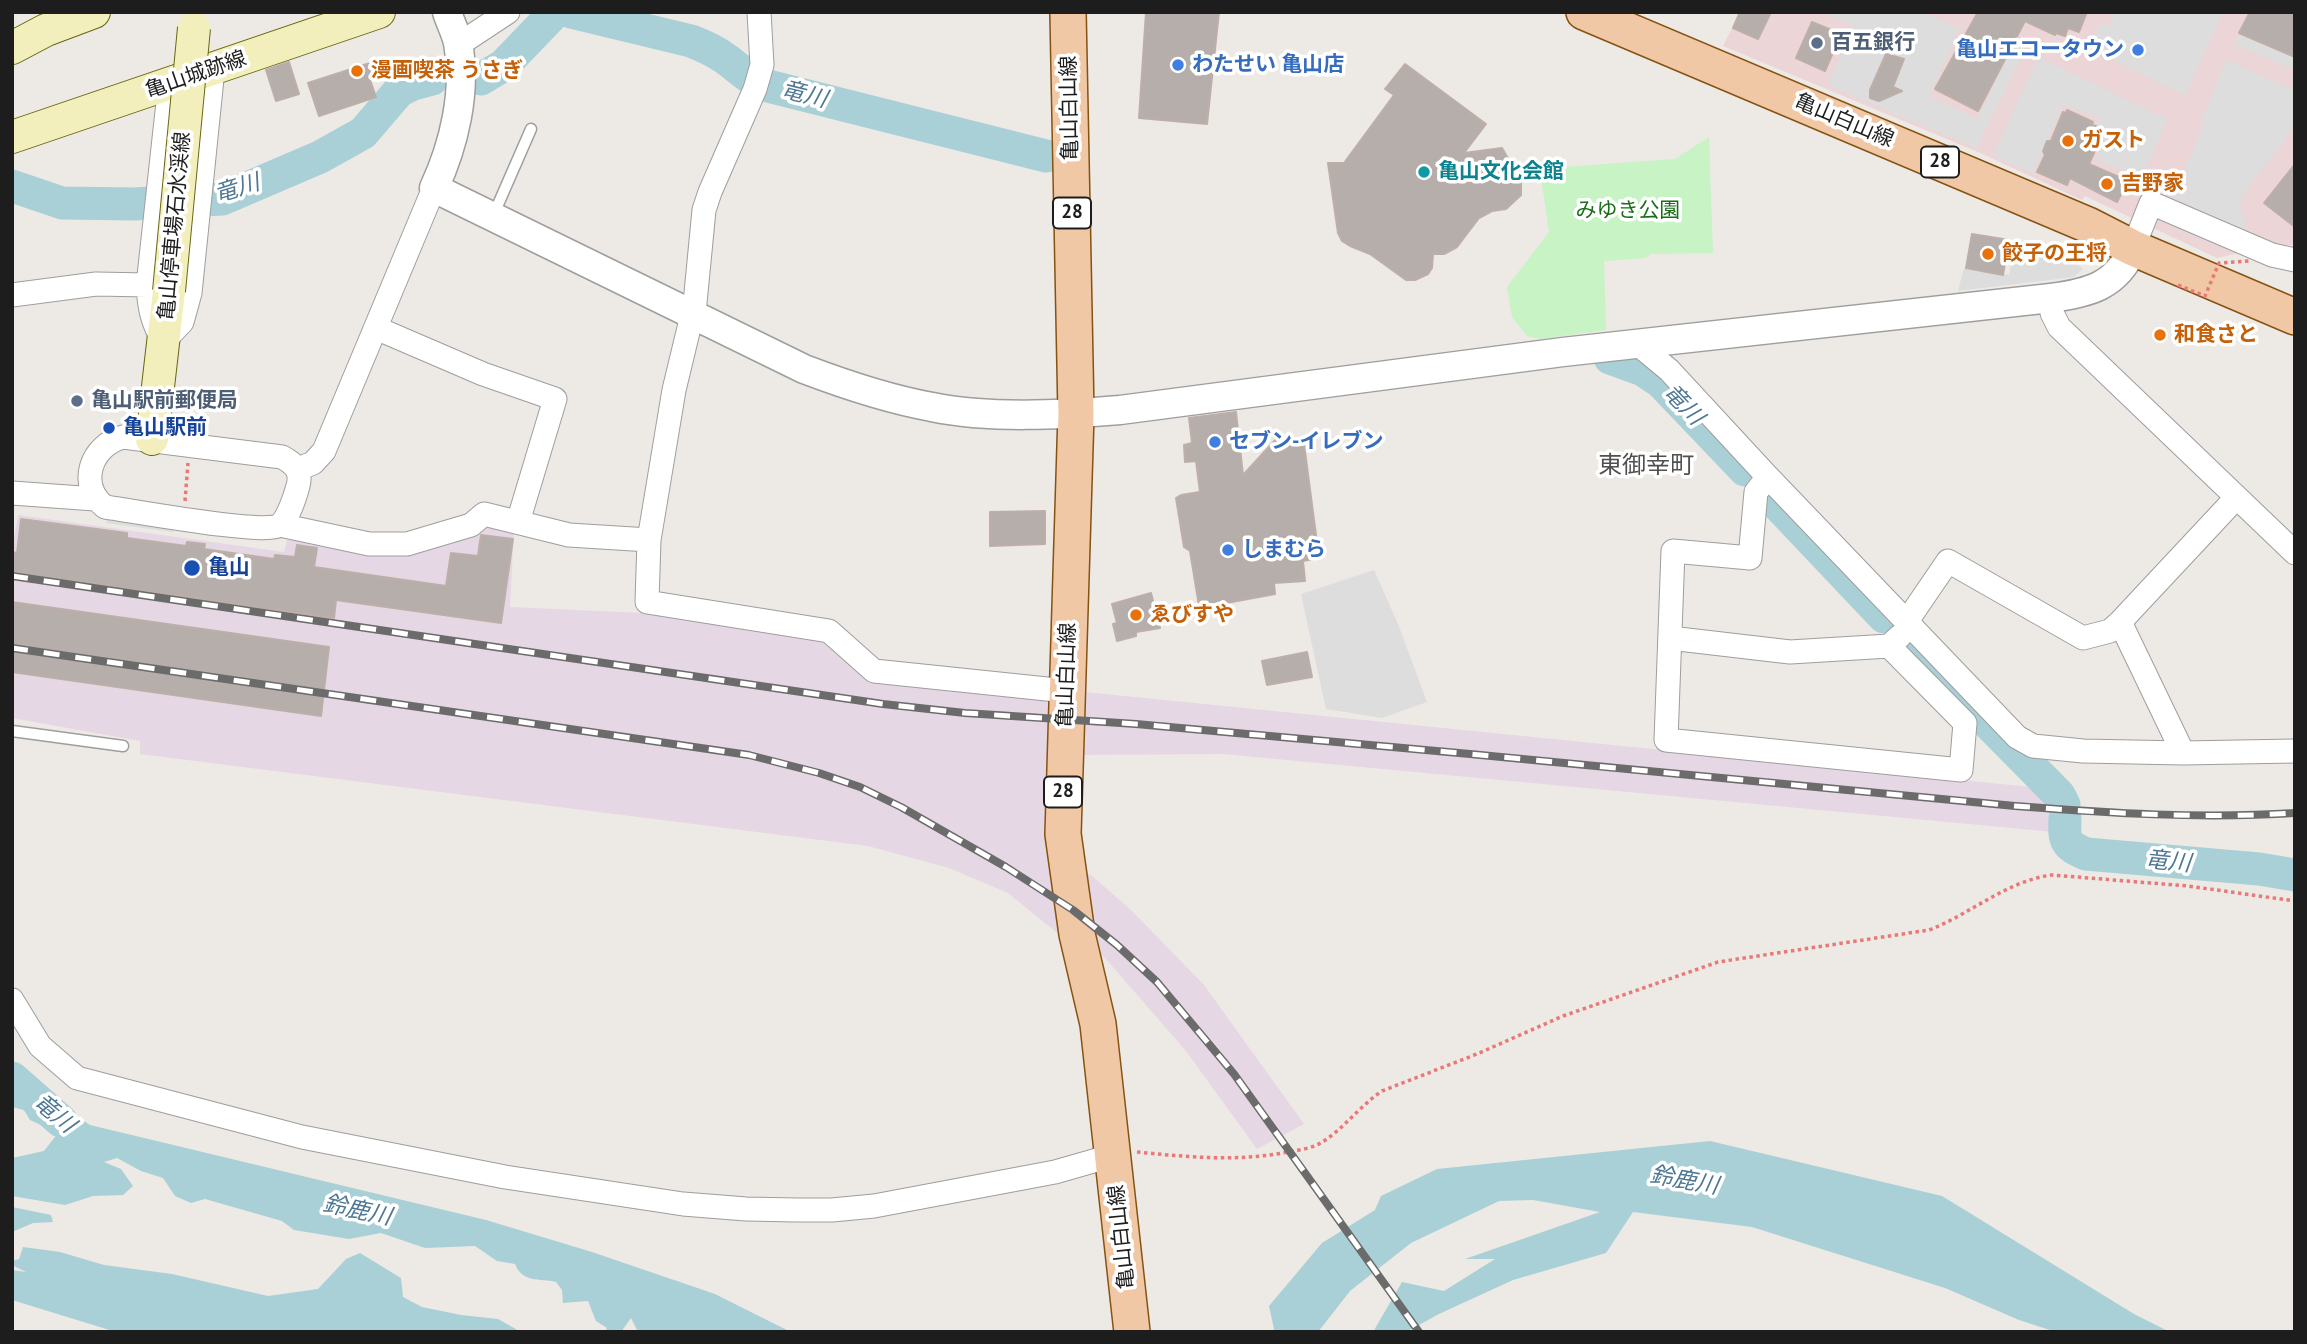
<!DOCTYPE html>
<meta charset="utf-8">
<style>
body{margin:0}
#map{position:relative;width:2307px;height:1344px;overflow:hidden;background:#ede9e4;font-family:"PT Sans",sans-serif}
canvas{display:block}
.frame{position:absolute;inset:0;border:14px solid #1d1d1d;pointer-events:none}
</style>
<div id="map">
<canvas width="2307" height="1344"></canvas>
<div class="frame"></div>
</div>
<script>
const c = document.querySelector('canvas').getContext('2d');
c.lineJoin = 'round';
function paint(path, color) { c.fillStyle = color; c.fill(path, 'evenodd'); }
function stroke(path, color, width, dash) { c.strokeStyle = color; c.lineWidth = width; c.lineCap = dash ? 'butt' : 'round'; c.setLineDash(dash || []); c.stroke(path); }
function drawText(font, color, halo, rows, align = 'center') {
  c.font = font + ' "PT Sans","Noto Sans JP",sans-serif'; c.lineWidth = 7; c.setLineDash([]); c.textBaseline = 'middle'; c.strokeStyle = halo; c.fillStyle = color; for (const [text, x, y, turn = 0] of rows) {
    c.save(); c.translate(x, y); c.rotate((+turn || 0) * Math.PI / 180); c.textAlign = isNaN(turn) ? turn : align; if (halo) c.strokeText(text, 0, 0); c.fillText(text, 0, 0); c.restore();
  }
}
paint(new Path2D(`
 M1740,12H2295V245H2272L2217,258L2085,196L2082,200L1978,152L1723,46Z`), '#ecd5d6');
paint(new Path2D(`
 M18,515L284,552L288,537L353,548L487,523L514,528L510,607L642,613L826,637L867,677L1055,699L1061,936L1008,893L949,868L868,846L140,754V741L12,718V550Z
 M1075,691L2040,788L2055,802L2054,832L1223,754L1074,755Z
 M1079,868L1092,876L1131,910L1204,985L1304,1124L1257,1149L1186,1051L1106,959L1088,942Z`), '#e5d7e4');
paint(new Path2D(`
 M1709,137L1713,253L1651,254L1646,258L1604,261L1606,330L1540,339L1527,336L1512,317L1507,287L1549,232L1539,164H1556L1563,167L1675,159Z`), '#c7f3c5');
paint(new Path2D(`
 M1824,12H1922L1960,29L1929,96L1977,119L2014,43L2025,50L1976,148L1828,85L1853,26Z
 M2116,12H2223L2185,96L2100,53L2104,44L2093,39L2100,23L2109,26Z
 M2240,33L2295,57V70L2234,44Z
 M2038,57L2167,119L2142,178L2096,160L2106,136L2093,131L2100,118L2063,105L2033,174L1993,156Z
 M2226,60L2295,91V127L2242,196L2241,205L2246,232L2172,197L2203,127L2201,121Z
 M2016,239L2067,254L2083,269L2074,277L1958,291L1964,268L2009,275Z
 M106,515L174,524L173,532L106,523Z
 M1374,570L1398,624L1427,702L1382,718L1326,709L1301,594Z`), '#ddd');
paint(new Path2D(`
 M12,1088L42,1094L90,1125L486,1220L592,1252L715,1294L789,1331L800,1332H638L631,1318L621,1332H605L607,1328L596,1321L588,1301L563,1303L562,1290L556,1282C540,1278 522,1283 515,1264L497,1261L475,1246L425,1248L381,1233L349,1239L294,1230L282,1221L205,1199L191,1203L175,1196L163,1178L141,1171L117,1158L104,1162L121,1169L133,1186L123,1195L93,1196L65,1205L12,1196V1158L44,1151L58,1133L30,1120L24,1110L12,1107Z
 M1710,1141L1942,1196L2134,1314L2170,1332H2056L2019,1320L1945,1288L1752,1227L1633,1212L1606,1253L1513,1280L1439,1314L1406,1332H1373L1402,1282L1444,1291L1495,1259H1465L1600,1212L1533,1200L1499,1201L1411,1243L1350,1291L1318,1332H1272L1274,1329L1269,1306L1322,1243L1375,1210L1381,1196L1437,1169Z
 M12,1207L51,1215L53,1222L33,1223L12,1232Z
 M23,1247L60,1252L104,1265L172,1274L268,1296L318,1289L346,1259L360,1253L401,1278L403,1297L422,1307L461,1315L498,1319L521,1332H116L12,1300V1270L26,1272L12,1265V1261L19,1259Z`), '#a9d0d6');
stroke(new Path2D(`
 M571,12L691,41C704,46 715,51 726,59C740,69 749,79 764,85L1046,156
 M481,79L504,65L555,12
 M12,186L62,203L134,204L222,199L320,157L363,133L399,91L413,84L432,79
 M1610,358L1643,370L1661,382L1745,470
 M1776,503L1884,617
 M1908,642L2059,795L2064,805
 M2065,819C2064,841 2065,845 2086,854L2259,869L2295,875
 M12,1078L61,1121`), '#a9d0d6', 33);
const building = new Path2D(`
 M1146,12H1219L1207,124L1139,118Z
 M1740,12H1771L1758,39L1733,28Z
 M1978,12H2087L2079,32L2068,28L2065,36L2056,33L2055,35L2025,21L1978,111L1935,89Z
 M2250,12H2295V57L2239,33Z
 M1812,22L1841,34L1825,71L1796,58Z
 M1886,54L1904,59L1893,87L1902,91L1879,101L1870,98V90Z
 M289,62L299,94L276,101L266,70Z
 M373,62L378,77L370,80L376,97L319,116L308,83Z
 M1405,64L1486,124L1464,153L1502,148L1510,162H1515L1521,177V195L1506,209L1492,211L1479,218L1457,247L1444,254H1433L1432,268L1428,274L1415,280H1406L1370,254L1350,246L1342,241L1338,233L1328,163H1344L1394,95L1385,89Z
 M2067,110L2093,122L2092,125L2096,126L2093,131L2102,135L2089,164L2128,181L2117,202L2070,178L2067,185L2037,172L2045,155L2043,151L2047,141H2051L2063,112L2066,113Z
 M2295,164V227L2264,203Z
 M1972,234L2009,240L2003,275L1966,268Z
 M1236,412L1243,475L1278,437L1282,446L1304,444L1319,558L1303,561L1305,581L1274,583L1275,594L1221,604V611L1200,612L1190,551L1184,547L1176,498L1181,495L1200,492L1196,461L1185,462L1184,445L1192,443L1189,418Z
 M1045,511V544L990,546V512Z
 M21,519L127,533V538L186,546L187,542L205,544L204,549L274,559L275,555L295,557L297,545L317,548L314,567L446,586L451,553L478,556L481,535L513,539L501,623L336,600L334,618L12,572V552L17,553Z
 M1151,593L1160,628L1136,632V636L1117,641L1113,624L1117,623L1112,604Z
 M12,602L329,647L321,716L12,672Z
 M1307,652L1312,677L1267,685L1262,661Z`);
paint(building, '#b6aeaa');
stroke(building, '#bdafa8', 2);
const service = new Path2D(`
 M493,216L531,129
 M12,731L123,746`);
const minor = new Path2D(`
 M759,12L762,65L755,89L710,192L704,210L695,303L674,390L649,540L647,602L829,631L874,671L1066,691
 M458,45L508,12
 M170,84L148,285C149,306 152,324 164,341L182,322L190,293L213,69
 M2133,248L2151,203L2272,255L2295,260
 M12,295L96,284L148,285
 M2051,298L2052,313L2059,327L2295,553
 M376,328L483,374L555,399L518,522
 M1641,344L1646,351L1669,370L1768,477L1756,492L1750,558L1673,551L1666,740L1961,770L1965,723L1889,646
 M123,437L282,457C295,464 302,471 298,486C295,497 288,518 280,525C268,536 129,510 105,507C77,485 91,445 123,437Z
 M298,469L313,463L324,451L434,188
 M1768,477L2017,737L2033,746L2083,751L2183,753L2120,622L2236,498
 M12,493L95,499
 M280,525L369,544H407L471,525L484,514L569,535L649,540
 M1907,621L1948,561L2083,638L2110,631L2120,622
 M1670,638L1790,652L1889,646L1900,636
 M2183,753L2295,751
 M12,1000L40,1046L77,1078L302,1137L505,1177L683,1204L746,1209L797,1210H832L874,1206L1055,1172L1097,1160L1114,1152`);
const tertiary = new Path2D(`
 M447,12C450,22 456,33 458,43C467,91 454,145 434,188L804,369C846,385 888,399 932,407C989,419 1062,415 1120,410L1563,352L2051,298C2089,293 2117,286 2133,248`);
const secondary = new Path2D(`
 M12,48L46,30L94,12
 M12,137L379,12
 M152,439L169,291`);
const primary = new Path2D(`
 M1068,12L1076,414L1063,834L1077,934L1098,1024L1132,1332
 M1584,12L2088,225L2133,248L2295,317`);
stroke(service, '#9e9e9e', 13);
stroke(minor, '#9e9e9e', 25);
stroke(tertiary, '#9e9e9e', 31);
stroke(secondary, '#676711', 34);
stroke(primary, '#855211', 38);
stroke(new Path2D(`
 M185,501L188,463
 M1137,1152C1188,1157 1238,1162 1288,1152C1300,1150 1314,1148 1324,1141C1345,1127 1360,1106 1382,1091L1477,1054L1563,1016L1718,962L1929,930C1971,914 2006,881 2052,875L2188,886L2295,901`), '#e97979', 3.5, [3.5, 3.5]);
stroke(service, '#fff', 10);
stroke(minor, '#fff', 23);
stroke(tertiary, '#fff', 28);
stroke(secondary, '#f2efbd', 32);
stroke(primary, '#f1c8a5', 35);
const rail = new Path2D(`
 M12,576L883,704L965,713L1136,724L1470,754L2015,806C2108,813 2201,819 2295,813
 M12,648L749,755L819,773L860,787L901,807L1006,867L1073,910L1117,945L1157,982L1234,1074L1419,1332`);
stroke(rail, '#6b6b6b', 8);
stroke(rail, '#fff', 5, [16]);
const secondaryBridge = new Path2D(`
 M169,291L194,28`);
stroke(secondaryBridge, '#676711', 34, []);
stroke(new Path2D(`
 M2178,285L2205,296L2219,263L2249,261`), '#e97979', 3.5, [3.5, 3.5]);
stroke(secondaryBridge, '#f2efbd', 32);
for (const [x, y, r, color] of [
 [1817,43,7,"#5c6f8a"],
 [2138,50,7,"#3f7fe0"],
 [1178,65,7,"#3f7fe0"],
 [357,71,7,"#e8710a"],
 [2068,141,7,"#e8710a"],
 [1424,172,7,"#0f9aa8"],
 [2107,184,7,"#e8710a"],
 [1988,254,7,"#e8710a"],
 [2160,335,7,"#e8710a"],
 [77,401,7,"#5c6f8a"],
 [109,428,7,"#1a4fb4"],
 [1215,442,7,"#3f7fe0"],
 [1228,550,7,"#3f7fe0"],
 [192,568,9,"#1a4fb4"],
 [1136,615,7,"#e8710a"]
]) { const dot = new Path2D(); dot.arc(x, y, r, 0, 2 * Math.PI); c.fillStyle = color; c.fill(dot); stroke(dot, '#fff', 2.5); }
for (const [x, y, w] of [
 [1940,162,38],
 [1072,213,38],
 [1063,792,38]
]) { const box = new Path2D(); box.roundRect(x - w / 2, y - 15.5, w, 31, 5); c.fillStyle = '#fff'; c.fill(box); stroke(box, '#1d1d1d', 2); }
drawText('bold 19px', '#1d1d1d', null, [
 ["28",1940,162],
 ["28",1072,213],
 ["28",1063,792]
]);
drawText('bold 21px', '#4e5e75', '#fff', [
 ["百五銀行",1831,43],
 ["亀山駅前郵便局",91,401]
], 'left');
drawText('bold 21px', '#366cbe', '#fff', [
 ["亀山エコータウン",2124,50,"right"],
 ["わたせい 亀山店",1192,65],
 ["セブン-イレブン",1229,442],
 ["しまむら",1242,550]
], 'left');
drawText('bold 21px', '#c56008', '#fff', [
 ["漫画喫茶 うさぎ",371,71],
 ["ガスト",2082,141],
 ["吉野家",2121,184],
 ["餃子の王将",2002,254],
 ["和食さと",2174,335],
 ["ゑびすや",1150,615]
], 'left');
drawText('21px', '#1d1d1d', '#fff', [
 ["亀山城跡線",196,75,-19],
 ["亀山白山線",1070,108,-91],
 ["亀山白山線",1844,121,23],
 ["亀山停車場石水渓線",175,226,-85],
 ["亀山白山線",1067,675,-88],
 ["亀山白山線",1122,1237,-96]
]);
drawText('bold 21px', '#0d838f', '#fff', [
 ["亀山文化会館",1438,172]
], 'left');
drawText('21px', '#1a6e18', '#fff', [
 ["みゆき公園",1628,211]
]);
drawText('bold 21px', '#164399', '#fff', [
 ["亀山駅前",123,428],
 ["亀山",208,568]
], 'left');
drawText('italic 23px', '#4e7893', '#fff', [
 ["竜川",804,95,14],
 ["竜川",237,189,-17],
 ["竜川",1683,405,46],
 ["竜川",2168,862,6],
 ["竜川",54,1114,40],
 ["鈴鹿川",1684,1181,10],
 ["鈴鹿川",357,1211,12]
]);
drawText('24px', '#505050', '#fff', [
 ["東御幸町",1646,466]
]);
</script>
